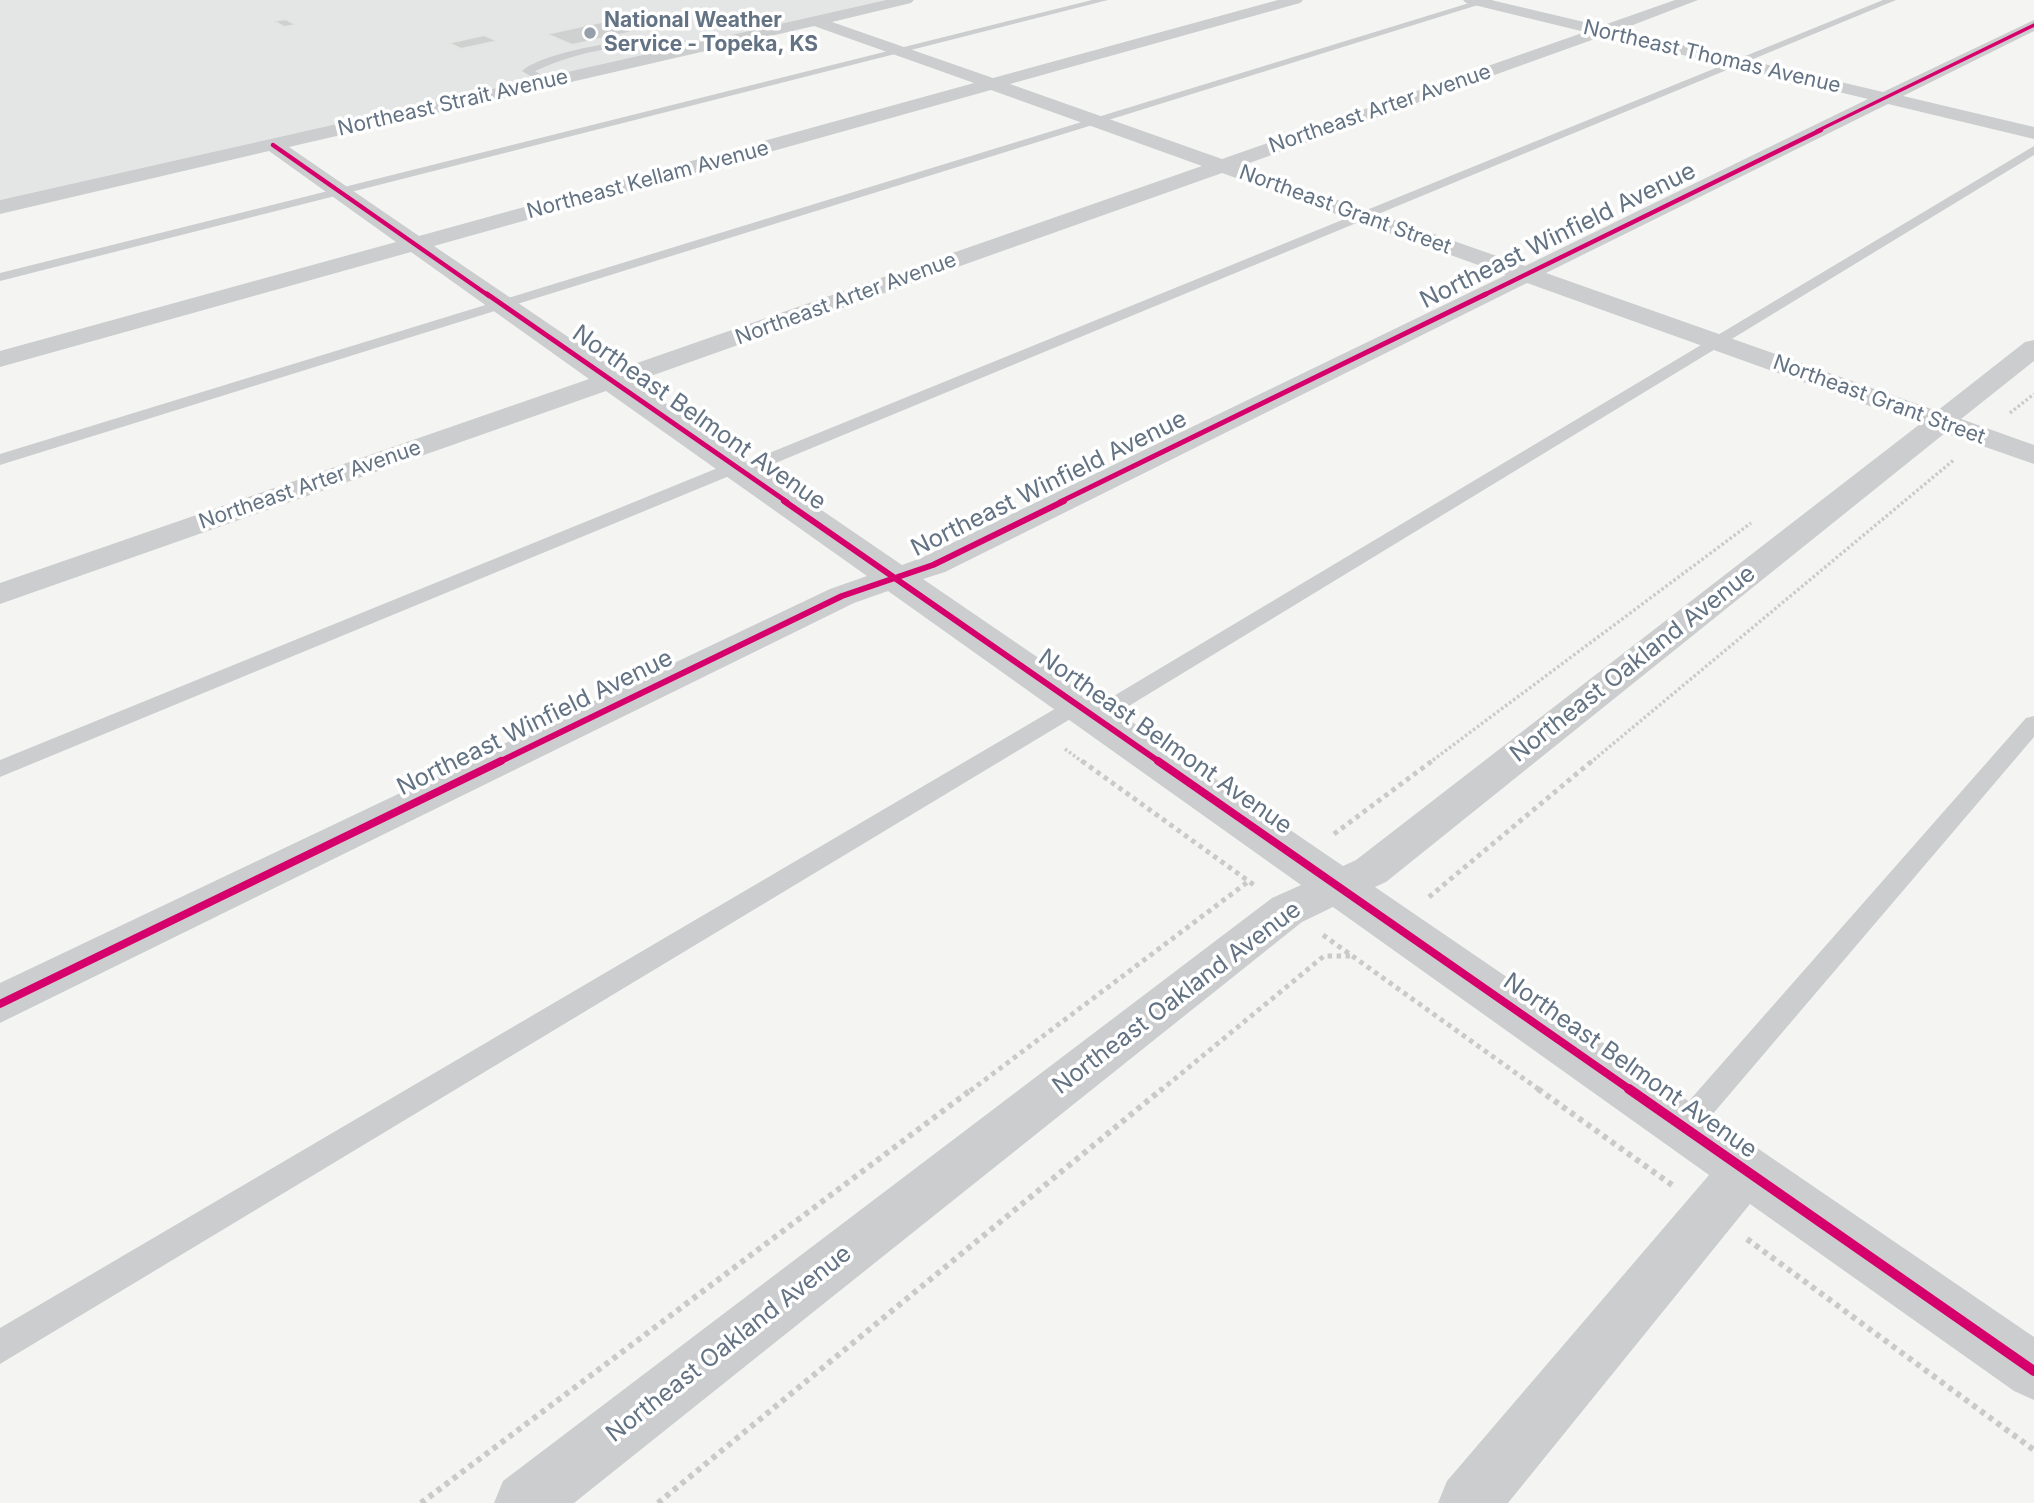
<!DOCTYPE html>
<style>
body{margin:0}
canvas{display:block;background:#f4f5f3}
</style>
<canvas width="2034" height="1503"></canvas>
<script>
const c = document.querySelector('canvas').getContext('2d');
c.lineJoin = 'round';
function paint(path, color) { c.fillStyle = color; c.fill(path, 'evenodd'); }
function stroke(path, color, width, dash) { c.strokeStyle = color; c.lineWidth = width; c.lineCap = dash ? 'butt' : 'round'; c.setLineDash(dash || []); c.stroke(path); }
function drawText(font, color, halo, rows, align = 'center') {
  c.font = font + ' Inter,sans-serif'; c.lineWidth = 7; c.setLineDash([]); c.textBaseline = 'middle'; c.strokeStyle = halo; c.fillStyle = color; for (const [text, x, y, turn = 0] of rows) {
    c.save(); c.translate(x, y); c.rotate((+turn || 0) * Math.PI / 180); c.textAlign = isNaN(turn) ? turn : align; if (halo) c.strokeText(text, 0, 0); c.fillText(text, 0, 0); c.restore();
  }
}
paint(new Path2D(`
 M0,0H886L0,200Z`), '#e4e6e5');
const building = new Path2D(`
 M286,19L297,25L284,27L273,21Z
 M606,21L633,32L572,45L546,34Z
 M484,35L498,41L461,49L448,43Z`);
paint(building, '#cfd1d1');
stroke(building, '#e4e4e2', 2);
stroke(new Path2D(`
 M2010,413L2034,394
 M1065,749L1084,763
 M1429,763L1751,523
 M1590,763L1955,459`), '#cacacb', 3.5, [2.5, 2.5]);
stroke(new Path2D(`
 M1082,761L1254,885
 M1334,834L1432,761
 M1429,897L1592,761
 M1323,935L1541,1091
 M970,1091L1249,881
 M1160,1091L1324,956H1350`), '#cacacb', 5, [4.5, 4.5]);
stroke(new Path2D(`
 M1538,1089L1672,1185
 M1747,1239L2034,1450
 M421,1503L972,1089
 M658,1503L1162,1089`), '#cacacb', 6, [5, 5]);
paint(new Path2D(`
 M1092,0H1108L0,281V273Z
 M1479,0H1494L0,465V454Z
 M1883,0H1896L761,469L739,472L0,777V760L730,463L752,460Z
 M661,37L680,39L704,47L699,50C649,37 582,49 535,71L550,80L551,82L546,85L522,71C545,51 629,39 661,37Z
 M2034,146V155L1119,712H1082L0,1364V1328L1070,700H1107Z
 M2034,716V737L1694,1136L1684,1140L1674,1136L1669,1127L1674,1118L2026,718Z`), '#cccdce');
paint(new Path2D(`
 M886,0H914L911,3L832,22L993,78L1278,0H1303L1300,3L1010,84L1222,159L1585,32L1466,3L1463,0H1491L1601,26L1675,0H1698L1620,30L1883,92L2034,20V31L1903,96L2034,127V139L1888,104L1546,273L1937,411L2025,342L2034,340V361L1961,419L2034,445V464L1945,433L1386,882L1375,887L2034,1337V1400L2014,1391L1750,1204L1508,1503H1438L1447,1481L1709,1175L1333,907L1302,922L574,1503H494L503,1481L1272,898L1301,885L888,591L854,603L0,1023V983L830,589L867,576L606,391L0,604V583L589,379L411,252L0,367V351L396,242L269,151L0,214V200ZM814,26L974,83L419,236L289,147ZM1603,36L1868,99L1525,266L1241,166ZM991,90L1202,166L617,370L434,246ZM1222,173L1506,275L921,558L902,565L634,382ZM1527,283L1920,424L1356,860L1343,866L923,579L945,572Z`), '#cccdce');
stroke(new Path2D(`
 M1817,131L2034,25`), '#d6006c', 3.5);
stroke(new Path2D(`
 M273,145L489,296
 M1482,296L1821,130`), '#d6006c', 4.5);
stroke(new Path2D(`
 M487,294L787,502
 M1060,502L1486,294`), '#d6006c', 5);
stroke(new Path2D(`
 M784,501L1161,763
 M497,763L842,596L933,565L1064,501`), '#d6006c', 6);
stroke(new Path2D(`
 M1158,761L1632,1091
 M0,1004L501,761`), '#d6006c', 8);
stroke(new Path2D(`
 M1629,1089L2034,1371`), '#d6006c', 10);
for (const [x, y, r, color] of [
 [590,33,7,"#96a0ab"]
]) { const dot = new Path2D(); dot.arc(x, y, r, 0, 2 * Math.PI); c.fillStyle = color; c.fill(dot); stroke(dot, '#fff', 2.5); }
drawText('bold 21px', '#637384', '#fff', [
 ["National Weather",604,21],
 ["Service - Topeka, KS",604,45]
], 'left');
drawText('21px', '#637384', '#fff', [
 ["Northeast Thomas Avenue",1712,57,13],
 ["Northeast Strait Avenue",453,103,-13],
 ["Northeast Arter Avenue",1380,109,-19],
 ["Northeast Kellam Avenue",648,180,-15],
 ["Northeast Grant Street",1345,210,20],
 ["Northeast Arter Avenue",846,299,-20],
 ["Northeast Grant Street",1879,400,20],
 ["Northeast Arter Avenue",310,485,-19]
]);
drawText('24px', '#637384', '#fff', [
 ["Northeast Winfield Avenue",1558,236,-26],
 ["Northeast Belmont Avenue",699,418,35],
 ["Northeast Winfield Avenue",1049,484,-26],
 ["Northeast Oakland Avenue",1633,664,-38],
 ["Northeast Winfield Avenue",535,723,-26],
 ["Northeast Belmont Avenue",1165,742,35],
 ["Northeast Oakland Avenue",1177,998,-37],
 ["Northeast Belmont Avenue",1630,1066,35],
 ["Northeast Oakland Avenue",729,1344,-38]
]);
</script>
